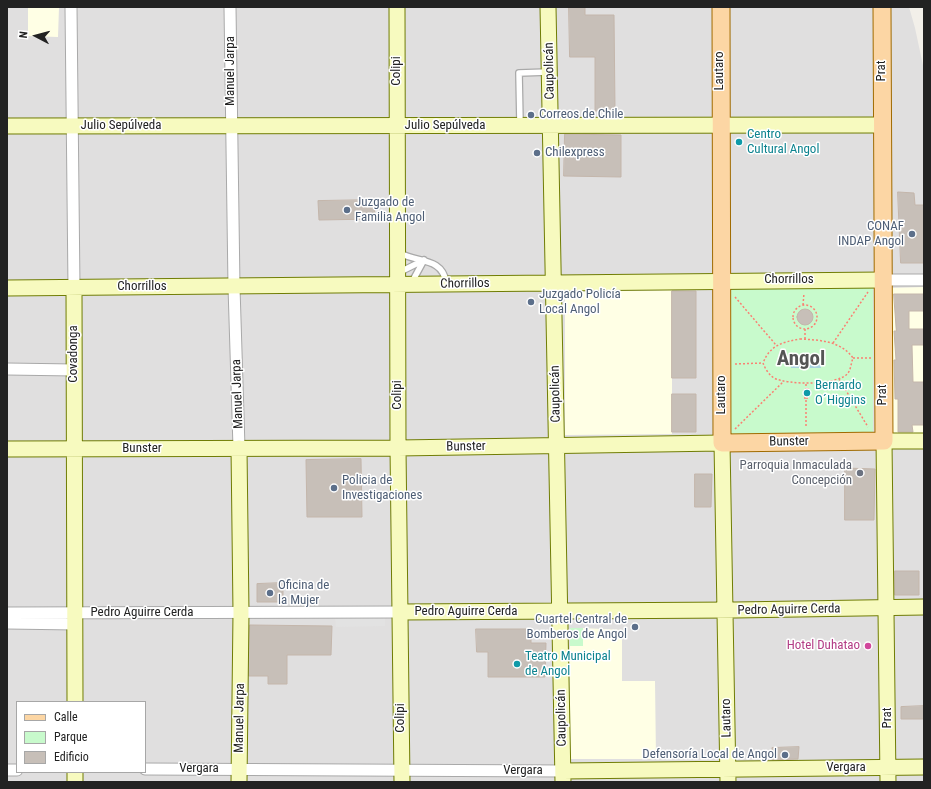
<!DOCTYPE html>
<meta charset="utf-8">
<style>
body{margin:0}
#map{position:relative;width:931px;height:789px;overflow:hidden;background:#f2efe9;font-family:"Roboto Condensed",sans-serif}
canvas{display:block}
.frame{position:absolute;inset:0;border:8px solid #222;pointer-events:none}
.legend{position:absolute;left:16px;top:701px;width:130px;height:72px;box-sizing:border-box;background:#fff;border:1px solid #a7a7a7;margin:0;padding:5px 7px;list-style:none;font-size:12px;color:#222}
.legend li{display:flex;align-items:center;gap:8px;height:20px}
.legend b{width:20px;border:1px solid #a7a7a7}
.north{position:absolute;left:16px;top:16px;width:40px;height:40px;-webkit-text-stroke:3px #fff;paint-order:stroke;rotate:276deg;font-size:11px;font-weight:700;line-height:16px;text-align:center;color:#222}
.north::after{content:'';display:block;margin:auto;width:14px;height:18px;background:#222;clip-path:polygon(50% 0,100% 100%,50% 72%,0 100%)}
</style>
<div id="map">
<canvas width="931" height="789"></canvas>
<div class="frame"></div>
<ul class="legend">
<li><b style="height:5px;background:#fcd6a4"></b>Calle</li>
<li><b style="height:11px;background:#c8facc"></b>Parque</li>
<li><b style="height:11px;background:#c7bfb8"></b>Edificio</li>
</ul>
<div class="north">N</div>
</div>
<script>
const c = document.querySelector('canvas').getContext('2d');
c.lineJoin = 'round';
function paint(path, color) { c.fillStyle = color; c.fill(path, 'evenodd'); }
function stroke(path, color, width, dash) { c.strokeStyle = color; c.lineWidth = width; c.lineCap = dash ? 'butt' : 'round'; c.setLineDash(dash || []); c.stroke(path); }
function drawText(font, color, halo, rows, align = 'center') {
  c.font = font + ' "Roboto Condensed",sans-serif'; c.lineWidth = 3; c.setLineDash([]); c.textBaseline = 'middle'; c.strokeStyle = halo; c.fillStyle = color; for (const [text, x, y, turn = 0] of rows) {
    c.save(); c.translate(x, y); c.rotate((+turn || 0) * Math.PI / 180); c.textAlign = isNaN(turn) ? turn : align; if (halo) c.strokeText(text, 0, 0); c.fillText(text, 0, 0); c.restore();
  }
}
paint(new Path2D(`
 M7,7H909L915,28L924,70V782H7ZM17,702H145V772H17Z`), '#e0dfdf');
paint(new Path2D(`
 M28,7H59L58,37L28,36Z
 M924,287V436H891V288Z
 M672,290V434L565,435V292Z
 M583,628L622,630V681H655L656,759H569L570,646H583Z`), '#ffffe5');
paint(new Path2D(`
 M728,287H873V434L728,436Z
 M570,628H583V646H570Z`), '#c8facc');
paint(new Path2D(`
 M385,614V626L336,627L335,616Z`), '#e2e2e2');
paint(new Path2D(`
 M791,355H821V368H791Z`), '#aad3df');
const building = new Path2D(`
 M569,7H585V15H614L615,110L595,111V57H570Z
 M565,134L621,135V177L564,176Z
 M898,192L914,193L915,205H924V263H901Z
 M374,200L375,219L319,220L318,201Z
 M672,291H696V378H672Z
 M894,294H924V311H909V329H924V345H912L913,382H924V425H912L913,432H898V399H895L894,360H896L894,331H896Z
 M797 317a8 8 0 1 1 16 0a8 8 0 1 1-16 0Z
 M672,394H696V432H672Z
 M361,459L362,517H307L306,460Z
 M845,468L875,469L874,520H845Z
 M695,474H712L711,507H695Z
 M895,571H919V595H895Z
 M283,583V602H257V584Z
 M250,625L332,626L331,655H287V684H268V676H249Z
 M476,629H531V643H546L545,677H488V652H477Z
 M924,706V719H901V707Z
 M799,747L798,759L772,760V748Z`);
paint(building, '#c7bfb8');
stroke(building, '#c4b6ab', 1);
const lane = new Path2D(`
 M520,124L519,73L548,72
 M400,253C417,263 442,257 446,282
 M400,272L424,260
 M412,282L424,260`);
const street = new Path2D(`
 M71,7L74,288
 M230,7L234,287L239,448
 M883,280H924
 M7,369L74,370
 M7,613L401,612
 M7,623L75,624
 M145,769L563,771
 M7,770H17`);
const secondary = new Path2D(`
 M397,7L398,448L402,782
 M548,7L563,782
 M7,126L883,125
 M7,288L883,280
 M74,288L75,702
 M7,449L398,448L722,443L728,782
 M401,612L735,610L924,607
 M563,771L924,767
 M75,772V782
 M239,782L241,613L239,448
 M888,782L884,441H924`);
const primary = new Path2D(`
 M721,7L722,443L884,441L882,7`);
stroke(lane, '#a9a9a9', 8);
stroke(street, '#a9a9a9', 13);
stroke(secondary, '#707d05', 17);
stroke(primary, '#a06b00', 19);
stroke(new Path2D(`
 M735,297L776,345
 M803,305L804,293
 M793 317a12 12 0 1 1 24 0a12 12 0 1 1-24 0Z
 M805,329V339
 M800,339C820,340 841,341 853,358C851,363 851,369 848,373C838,386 787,385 774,378C768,374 765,368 763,363C770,345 783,342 800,339Z
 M833,343L868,292
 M853,358H871
 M735,364L763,363
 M839,379L868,427
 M806,384V389H804V398H806V428
 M806,398H809V389H806
 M735,429L784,381`), '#fa8072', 1.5, [2, 2]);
stroke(lane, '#fff', 5.5);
stroke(street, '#fff', 11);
stroke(secondary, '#f7fabf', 15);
stroke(primary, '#fcd6a4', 17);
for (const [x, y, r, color] of [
 [531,115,4,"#5c6f8a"],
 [739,142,4,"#0f9aa8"],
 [537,153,4,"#5c6f8a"],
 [347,210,4,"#5c6f8a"],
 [912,234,4,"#5c6f8a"],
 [531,302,4,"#5c6f8a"],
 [807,393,4,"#0f9aa8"],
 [860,473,4,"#6b7280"],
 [334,488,4,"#5c6f8a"],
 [270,593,4,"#5c6f8a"],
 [635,627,4,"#5c6f8a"],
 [868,646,4,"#d1479c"],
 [517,664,4,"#0f9aa8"],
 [785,755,4,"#5c6f8a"]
]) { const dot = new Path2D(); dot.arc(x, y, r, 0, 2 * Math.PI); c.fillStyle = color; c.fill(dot); stroke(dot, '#fff', 1.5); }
drawText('13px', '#222', '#fff', [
 ["Manuel Jarpa",231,71,-90],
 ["Colipi",397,71,-90],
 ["Caupolicán",550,71,-91],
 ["Lautaro",720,71,-90],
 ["Prat",882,71,-90],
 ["Julio Sepúlveda",121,126],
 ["Julio Sepúlveda",445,126],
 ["Chorrillos",789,280],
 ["Chorrillos",465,284,-1],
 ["Chorrillos",142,287],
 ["Covadonga",74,354,-90],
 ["Manuel Jarpa",238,394,-92],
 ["Caupolicán",556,394,-91],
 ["Colipi",398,395,-90],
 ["Lautaro",722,395,-90],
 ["Prat",883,395,-90],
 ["Bunster",789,442,-1],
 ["Bunster",466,447,-1],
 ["Bunster",142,449],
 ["Pedro Aguirre Cerda",789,610,-1],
 ["Pedro Aguirre Cerda",466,612],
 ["Pedro Aguirre Cerda",142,613],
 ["Manuel Jarpa",240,718,-89],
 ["Colipi",401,718,-90],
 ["Caupolicán",562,718,-91],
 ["Lautaro",727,718,-91],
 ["Prat",888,718,-90],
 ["Vergara",846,768],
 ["Vergara",199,769],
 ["Vergara",523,771]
]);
drawText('13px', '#4e5e75', '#fff', [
 ["Correos de Chile",539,115],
 ["Chilexpress",545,153],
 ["Juzgado de",355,203],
 ["Familia Angol",355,218],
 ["CONAF",904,227,"right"],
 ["INDAP Angol",904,242,"right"],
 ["Juzgado Policía",539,295],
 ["Local Angol",539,310],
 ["Policia de",342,481],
 ["Investigaciones",342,496],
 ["Oficina de",278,586],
 ["la Mujer",278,601],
 ["Cuartel Central de",627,620,"right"],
 ["Bomberos de Angol",627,635,"right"],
 ["Defensoría Local de Angol",777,755,"right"]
], 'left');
drawText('13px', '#0d838f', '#fff', [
 ["Centro",747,135],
 ["Cultural Angol",747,150],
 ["Bernardo",815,386],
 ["O´Higgins",815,401],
 ["Teatro Municipal",525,657],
 ["de Angol",525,672]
], 'left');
drawText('13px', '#5b616d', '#fff', [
 ["Parroquia Inmaculada",852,466],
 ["Concepción",852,481]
], 'right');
drawText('13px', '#b23c85', '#fff', [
 ["Hotel Duhatao",860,646]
], 'right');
drawText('bold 21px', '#555', '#fff', [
 ["Angol",801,360]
]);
</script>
